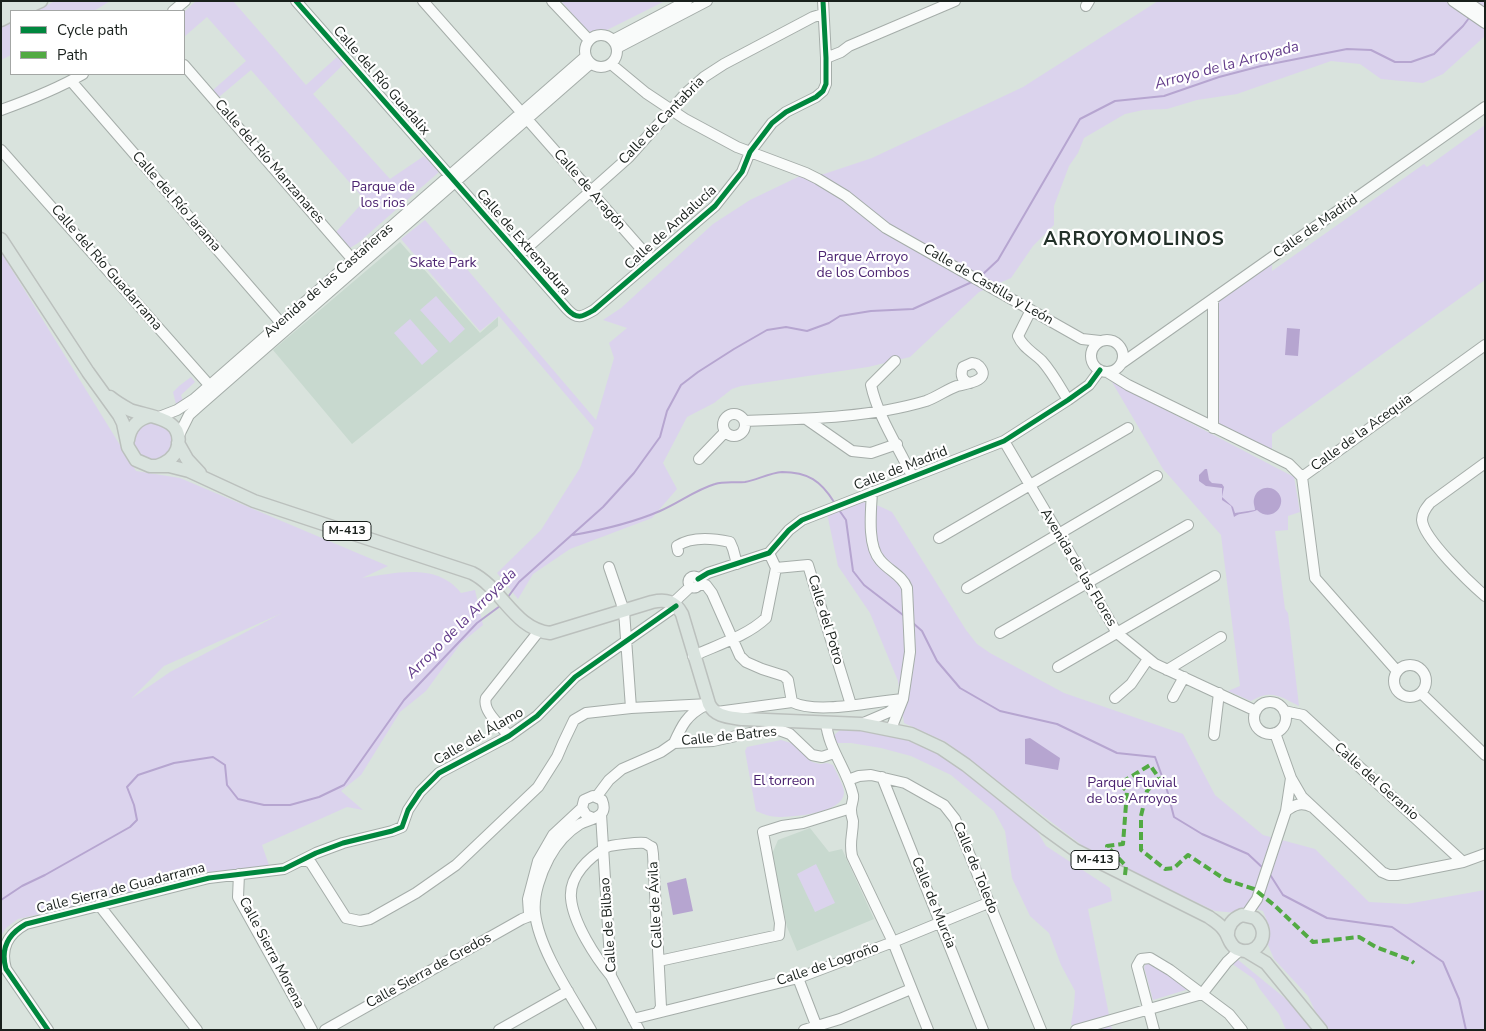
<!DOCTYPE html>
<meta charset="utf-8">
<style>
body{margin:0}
#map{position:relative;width:1486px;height:1031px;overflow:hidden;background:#d9e3dd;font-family:"Nunito Sans",sans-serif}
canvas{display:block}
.frame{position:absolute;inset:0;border:2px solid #19201c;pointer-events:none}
.legend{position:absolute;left:10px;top:10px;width:175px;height:65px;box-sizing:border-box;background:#fff;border:1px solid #a3a6a4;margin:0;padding:6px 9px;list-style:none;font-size:15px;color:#19201c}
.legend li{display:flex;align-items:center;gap:10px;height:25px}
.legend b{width:25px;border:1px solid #a3a6a4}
</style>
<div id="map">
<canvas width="1486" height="1031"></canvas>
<div class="frame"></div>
<ul class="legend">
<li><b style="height:6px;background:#00873e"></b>Cycle path</li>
<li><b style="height:6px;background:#52aa43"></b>Path</li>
</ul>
</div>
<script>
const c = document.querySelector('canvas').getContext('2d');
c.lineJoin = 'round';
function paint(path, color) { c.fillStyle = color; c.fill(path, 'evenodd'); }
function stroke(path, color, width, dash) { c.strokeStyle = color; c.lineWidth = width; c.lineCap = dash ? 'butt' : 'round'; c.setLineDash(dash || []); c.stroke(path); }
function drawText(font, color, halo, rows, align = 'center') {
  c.font = font + ' "Nunito Sans",sans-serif'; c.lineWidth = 4.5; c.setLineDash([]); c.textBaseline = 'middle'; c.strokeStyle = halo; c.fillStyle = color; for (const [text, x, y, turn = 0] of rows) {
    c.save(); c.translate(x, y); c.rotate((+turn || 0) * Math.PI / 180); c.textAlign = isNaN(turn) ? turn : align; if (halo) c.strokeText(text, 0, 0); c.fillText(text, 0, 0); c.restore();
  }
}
paint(new Path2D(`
 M400,242L480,333L498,317V326L352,444L273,350Z
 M810,828L829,852L842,849L874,919L797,951L787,927L772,854L778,840Z`), '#c8d9cf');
paint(new Path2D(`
 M55,1H110L94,11H35Z
 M196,1H233L306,85L337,57L344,64L313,94L390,179L424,156L439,172L358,243L350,248L336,232L365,200L251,70L219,97L213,90L246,61L207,17L184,37V12Z
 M561,1H665L597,35L585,29Z
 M1158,1H1485V36L1443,74L1423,83L1381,79L1360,64L1331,61L1237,94L1197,100L1167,109L1143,110L1125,114L1084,138L1078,153L1069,166L1054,206V225L1033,246L1011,278L979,292L910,357L868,367L741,386L732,389L714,403L687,417L663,463L677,489L652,518L570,549L533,574L518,599L497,573L541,530L580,468L594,428L499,316L480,331L401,239L425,220L596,420L614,358L609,343L627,328L603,320L621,308L713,224L750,200L800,176L824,174L872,158L1023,87Z
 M11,22V55L1,60V26Z
 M1485,125V280L1272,434V450L1219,424V300L1272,264V271L1424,164L1427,167Z
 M1,252L136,471L180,478L388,566L362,578C395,573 437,562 461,593L475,590L483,625L461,643L426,691L400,712L361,775L341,791L363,810L347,807L262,845L271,871L226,872L18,919L6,928L1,936ZM282,613L170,672L131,699L164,666Z
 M436,296L465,329L450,343L420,310Z
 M410,319L438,351L422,365L394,333Z
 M191,377L195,382L181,395L183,401L176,404L173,392L179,386Z
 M1112,382L1294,477L1300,512L1288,516V530L1275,531L1285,609L1288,613L1299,706C1280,696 1271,689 1251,701L1228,691L1240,686L1221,535L1163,469Z
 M153,420L171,430L174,444L167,457C149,463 144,463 133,447L136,428Z
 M863,502L879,506L892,512L966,630L977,644L990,653L1064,693L1183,734L1215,795L1263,835L1315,849L1369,902L1407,904L1485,890V1030H1330L1319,1019L1308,996L1274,959L1268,945L1270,928L1263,911L1247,906L1238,913L1215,911L1124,868L1083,846L946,742L904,723L898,681L870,613L838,566L827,513Z
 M844,727L904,739L936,753L972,777L1034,826L1046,846L1110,888L1112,901L1088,909L1112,1030H1075L1071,1024L1074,1006L1075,991L1061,965L1049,933L1030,916L1012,878L1005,831L994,811L951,775L911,756L881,748L851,743H837L834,735Z
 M781,740L794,744L812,762L820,764L827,763L833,765C836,772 844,785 844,793C843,813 793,817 779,817C771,817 763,814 756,811L745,751L747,747Z
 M816,864L835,903L815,912L797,874Z
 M1237,959L1291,1003L1314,1030H1286L1279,1014L1259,988L1254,979L1231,963Z
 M1147,963L1151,964L1189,989L1153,1000L1144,967Z`), '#dbd3ed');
paint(new Path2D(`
 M1287,328L1300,329L1298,356L1285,355Z
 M1205,469H1207L1209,480L1212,483L1222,484L1224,487L1222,497L1233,507L1235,513L1255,510C1255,507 1253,503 1254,499C1256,489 1267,485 1275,490C1291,501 1273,525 1257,510C1249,514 1240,512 1234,517L1231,506L1222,500V488L1206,486L1199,481V475Z
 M1030,738L1060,758L1058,770L1025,764V739Z
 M686,878L693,911L673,915L667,883Z`), '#b6a5d0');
stroke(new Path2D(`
 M982,275L998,260L1080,119L1115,101L1164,96L1219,77L1261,66L1347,49L1371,50L1395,62H1411L1434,54L1463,26L1469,18
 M839,510L846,520L853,571L864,585L903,615
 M573,535C602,530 632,523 660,511C679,503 695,490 715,484C724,481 735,483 745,482C757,480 769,473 782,472C808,472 821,481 834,502
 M508,597L519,582L603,507L634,473L660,437L667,411L681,385L698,372L734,349L767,330L786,327L807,331L829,323L840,316L871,311L913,309L974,281
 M913,623L922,631L937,661L960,688L1000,711L1057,724L1117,753L1155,757L1167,790L1174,817L1202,834L1248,854L1264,869
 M1269,873L1283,895L1327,918L1392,927L1443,962L1459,999L1466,1030
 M1,900L22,886L45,875L130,827L137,820L134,805L127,787L138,775L174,763L213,757L225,765L227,785L238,799L264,805H290L319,797L344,785L404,700L477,623L500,606`), '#b6a5d0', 2);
const minor = new Path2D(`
 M296,1L567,309C577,320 582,317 594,310L715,206L742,172L750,152L772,123L786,112L816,97L823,91L826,84V58L823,1
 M423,1L522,113
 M552,1L589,40
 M1453,1L1485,23
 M1466,1L1485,14
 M1086,6L1089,1
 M173,11L185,1
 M585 51a16 16 0 1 1 32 0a16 16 0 1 1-32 0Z
 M613,40L687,1
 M617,48L707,1
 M826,58L841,52L849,46L955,1
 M611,64L646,93L685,119L737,147L806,173L818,179L846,196L886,228L1082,339L1100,341
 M184,65L353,260
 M71,81L281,323
 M1,110C29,100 57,89 83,74
 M527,119L651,260
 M1,150L210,386
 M519,255L629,157L686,93L704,77L724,64L813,17L823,14
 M1213,299V428
 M1031,310L1018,336C1023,348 1033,352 1042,361C1052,372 1060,387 1068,400
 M1091 356a16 16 0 1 1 32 0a16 16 0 1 1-32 0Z
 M895,361L871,385C878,417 898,446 912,476
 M1122,363L1485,107
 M1107,372L1128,385L1289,464L1302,477L1315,578L1397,671
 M723 425a11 11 0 1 1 22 0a11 11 0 1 1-22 0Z
 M159,417L177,410L194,399L585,57
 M806,419L852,451L871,453L897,444
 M745,421C804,419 869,418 926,401C937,397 946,390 957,386C964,384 993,381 979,366C976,363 975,364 972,363L963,367C960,375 962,381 970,383
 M178,437L189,415L199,406L590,64
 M1004,441L1117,633L1155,664L1256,711
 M699,459L725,432
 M1485,463L1430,503C1426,508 1422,513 1422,520C1423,538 1470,583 1485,596
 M1302,477L1485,345
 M872,492C871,511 867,545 880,560C889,571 902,575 907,588L910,652L903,699L891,729
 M939,538L1128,428
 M678,551L677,546C692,536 712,538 730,542L733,549L737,564
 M609,567L624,611L631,708
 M776,568L808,565L851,705
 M688.5 582a5.5 5.5 0 1 1 11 0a5.5 5.5 0 1 1-11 0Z
 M698,579L708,573L769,553L789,530L802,520L1004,441L1068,400L1089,385L1100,370
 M699,585H706L712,593L740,656L746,662L762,669L784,676L788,680L792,702
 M967,588L1157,476
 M673,603L690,587
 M1000,633L1188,525
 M693,656C717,645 747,636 766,618L776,568L769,553
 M1394 681a16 16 0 1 1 32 0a16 16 0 1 1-32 0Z
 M1058,667L1215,576
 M1167,670L1221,637
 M1421,693L1485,755
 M1173,697L1184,677
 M1115,698L1131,684L1148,659
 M1254 718a16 16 0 1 1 32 0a16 16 0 1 1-32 0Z
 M1284,711L1303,715L1463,862
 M717,712L792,702C818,715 873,701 903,699
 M826,722C828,749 847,769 853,795C854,800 851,804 851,810C851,814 852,818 853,821C853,835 849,841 852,856L893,942L928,1030
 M861,724L889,712L900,703
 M1214,735L1219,693
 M509,736C501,726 482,711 486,698L539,631
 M674,743C682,725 687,715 704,706
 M882,777L983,1030
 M1291,778L1302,797L1382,872L1389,875H1397L1463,862L1485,854
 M848,780L859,776L871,775L905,783L944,805L955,819L1041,1030
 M597,796L609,780L622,769L661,752L674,743L713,741L750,733L779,730L790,734L812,755L822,757L834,753
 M1286,811C1295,804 1302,802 1312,807
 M601,814L611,976L639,1030
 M300,861H307L311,863L346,918L360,921L370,919L416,893L456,865L538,787L557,757L563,743L574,720L586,713L631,708L709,704
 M239,874L238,897L312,1030
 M99,905L197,1030
 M529,914L528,899L538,861L553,835L582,808
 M1246,915L1257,899L1286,811L1291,778L1275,733
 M659,961L779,935L780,923L763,832L782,826L803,823L851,808
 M611,976C596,958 573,923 571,898C569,876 589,857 607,847C611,845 639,842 645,843C647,844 649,846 652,847L653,854L661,1007L658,1012
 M798,978L818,1030
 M633,1019L798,978L893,942L988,903
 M48,1030L6,969C0,948 8,934 26,924L209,878L284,869L316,853L343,843L392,831L402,827L408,810L420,792L439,773L509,736L537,716L575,677L676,606
 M325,1030L522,919L535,914
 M499,1030L568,991
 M591,1030C572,997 539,950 535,913C533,895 541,873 549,858C556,845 567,832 580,824C586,821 596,819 601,814C605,810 604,805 602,800L593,796L584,800L582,808L586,815L593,818
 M804,1030L840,1019L911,989
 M1076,1030L1202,994L1227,962L1240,950
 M1154,1030L1137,966L1141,959L1150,958L1170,970L1229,1014L1242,1030`);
const major = new Path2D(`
 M1,9L18,1
 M19,11L41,1
 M1,20L11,15
 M1,239L88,372L119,415L123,423L128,447L136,460L150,466H169L189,471L254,501L472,573C502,588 514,629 550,633L652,602C666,599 675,601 682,614L709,704C715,717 730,717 742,719L861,724L911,734L941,748L966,765L1046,829L1075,850L1209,917C1214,921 1220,924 1224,930C1229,936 1229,945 1237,949C1257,959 1273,933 1255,918L1242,915C1232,919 1227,926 1228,937
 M110,397C116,402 123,406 130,410C148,417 187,417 177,449C174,458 166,463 157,466
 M128,440C130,427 137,419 151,416
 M178,443L187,459L200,473
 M1246,951L1266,963L1321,1030`);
stroke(minor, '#a5ada9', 12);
stroke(major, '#bbc0bd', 15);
stroke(minor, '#f9fbfa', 10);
stroke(major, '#d9e3de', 12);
stroke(new Path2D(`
 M1125,875L1126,866L1107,846L1123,844L1127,791L1119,784L1150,765L1159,778L1147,791L1141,816V850L1165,869L1174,868L1188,855L1226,880L1254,889L1274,905L1313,942L1359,937L1376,947L1410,960L1414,963`), '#52aa43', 4, [8, 4]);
stroke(new Path2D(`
 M296,1L567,309C577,320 582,317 594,310L715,206L742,172L750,152L772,123L786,112L816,97L823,91L826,84V58L823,1
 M698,579L708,573L769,553L789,530L802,520L1004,441L1068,400L1089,385L1100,370
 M48,1030L6,969C0,948 8,934 26,924L209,878L284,869L316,853L343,843L392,831L402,827L408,810L420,792L439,773L509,736L537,716L575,677L676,606`), '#00873e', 5);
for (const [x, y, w] of [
 [347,531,48],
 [1095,860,48]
]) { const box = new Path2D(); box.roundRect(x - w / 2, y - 9.5, w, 19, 4); c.fillStyle = '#fff'; c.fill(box); stroke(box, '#19201c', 1); }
drawText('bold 12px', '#19201c', null, [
 ["M-413",347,531],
 ["M-413",1095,860]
]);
drawText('14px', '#19201c', '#fff', [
 ["Calle del Río Guadalix",381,81,49],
 ["Calle de Cantabria",662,121,-46],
 ["Calle del Río Manzanares",269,162,49],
 ["Calle de Aragón",589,190,49],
 ["Calle del Río Jarama",176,202,49],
 ["Calle de Madrid",1316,227,-35],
 ["Calle de Andalucía",671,228,-42],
 ["Calle de Extremadura",523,243,49],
 ["Calle del Río Guadarrama",106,268,49],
 ["Avenida de las Castañeras",329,281,-41],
 ["Calle de Castilla y León",988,285,30],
 ["Calle de la Acequia",1362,433,-36],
 ["Calle de Madrid",901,469,-21],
 ["Avenida de las Flores",1078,568,59],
 ["Calle del Potro",825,620,73],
 ["Calle del Álamo",479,737,-30],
 ["Calle de Batres",729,737,-6],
 ["Calle del Geranio",1376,782,42],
 ["Calle de Toledo",975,868,68],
 ["Calle Sierra de Guadarrama",121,889,-14],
 ["Calle de Murcia",933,903,68],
 ["Calle de Ávila",656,905,-93],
 ["Calle de Bilbao",609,925,-94],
 ["Calle Sierra Morena",271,953,62],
 ["Calle de Logroño",828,965,-19],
 ["Calle Sierra de Gredos",429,971,-29]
]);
drawText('14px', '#4c2471', '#fff', [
 ["Parque de",383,188],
 ["los rios",383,204],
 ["Parque Arroyo",863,258],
 ["de los Combos",863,274],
 ["Skate Park",443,264],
 ["El torreon",784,782],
 ["Parque Fluvial",1132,784],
 ["de los Arroyos",1132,800]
]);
drawText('italic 15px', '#623b8a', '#fff', [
 ["Arroyo de la Arroyada",1227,66,-15],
 ["Arroyo de la Arroyada",462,624,-45]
]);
c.letterSpacing = '1px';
drawText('bold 19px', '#233129', '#fff', [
 ["ARROYOMOLINOS",1134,240]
]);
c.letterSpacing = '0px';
</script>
